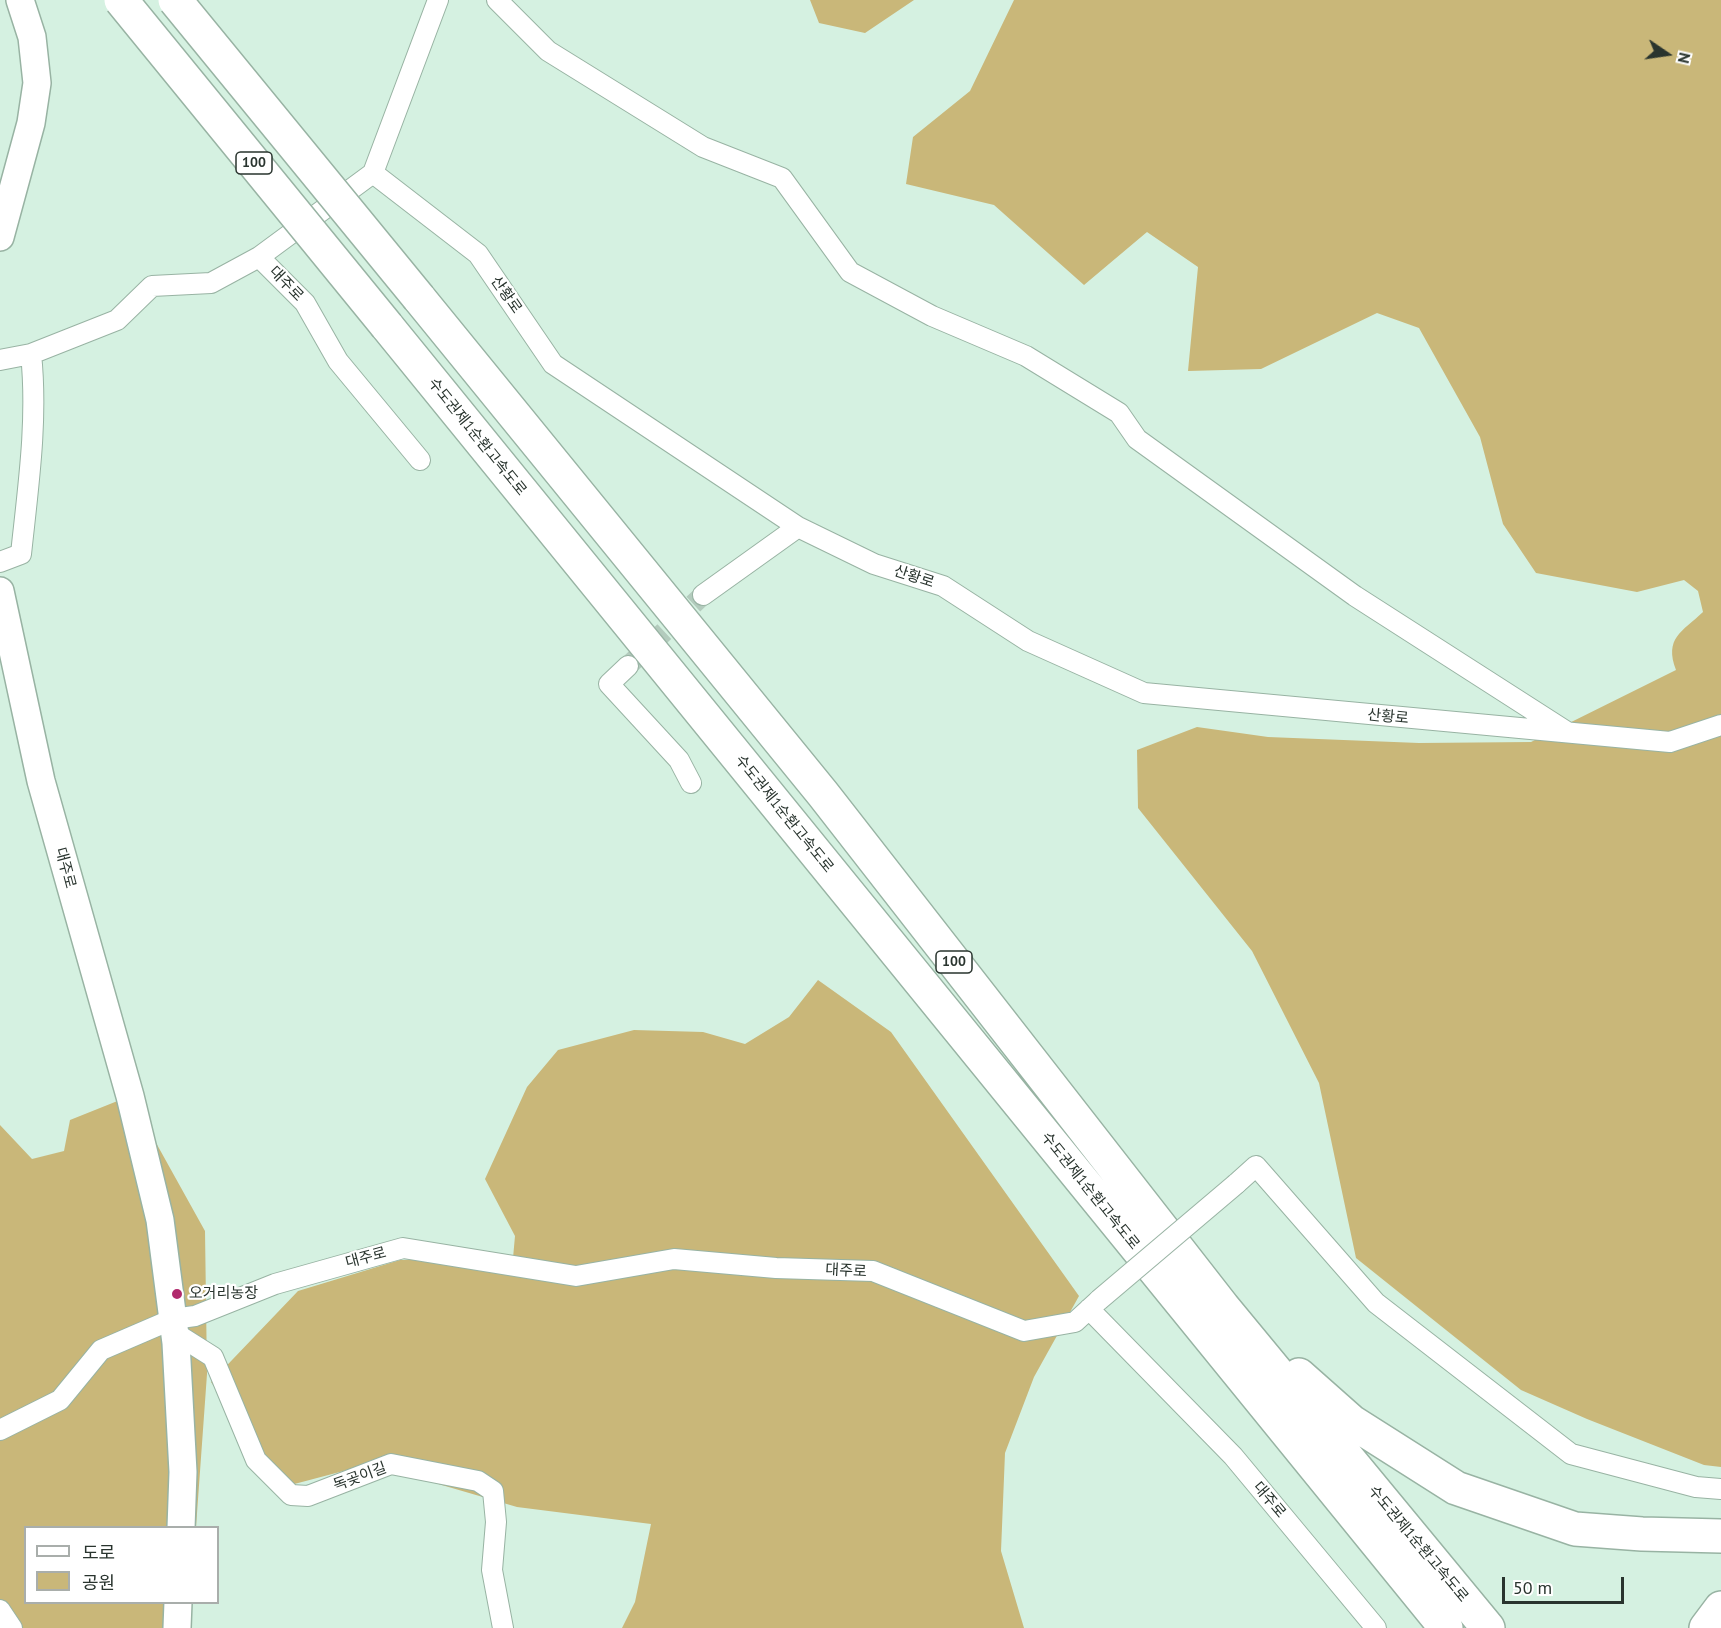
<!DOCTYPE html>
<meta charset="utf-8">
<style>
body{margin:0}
#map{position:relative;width:1721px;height:1628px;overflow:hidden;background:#d5f1e1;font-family:"PT Sans","Noto Sans KR",sans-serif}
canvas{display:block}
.legend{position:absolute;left:24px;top:1526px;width:195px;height:78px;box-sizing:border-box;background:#fff;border:2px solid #a9aeab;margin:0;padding:8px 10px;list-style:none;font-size:18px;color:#29342e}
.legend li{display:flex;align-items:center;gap:12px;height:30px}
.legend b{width:30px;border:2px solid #a9aeab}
.north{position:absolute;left:1637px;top:24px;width:60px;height:60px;-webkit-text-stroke:4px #fff;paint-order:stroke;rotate:103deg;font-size:16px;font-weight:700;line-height:24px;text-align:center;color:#29342e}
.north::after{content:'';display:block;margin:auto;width:21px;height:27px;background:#29342e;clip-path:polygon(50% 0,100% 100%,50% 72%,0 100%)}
.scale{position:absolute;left:1502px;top:1577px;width:122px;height:27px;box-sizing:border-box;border:3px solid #29342e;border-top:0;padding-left:8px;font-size:18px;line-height:21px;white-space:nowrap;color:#29342e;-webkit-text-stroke:4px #fff;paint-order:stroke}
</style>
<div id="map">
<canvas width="1721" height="1628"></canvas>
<ul class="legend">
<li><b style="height:8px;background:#fff"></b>도로</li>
<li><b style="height:16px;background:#c9b779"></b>공원</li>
</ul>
<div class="north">N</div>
<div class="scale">50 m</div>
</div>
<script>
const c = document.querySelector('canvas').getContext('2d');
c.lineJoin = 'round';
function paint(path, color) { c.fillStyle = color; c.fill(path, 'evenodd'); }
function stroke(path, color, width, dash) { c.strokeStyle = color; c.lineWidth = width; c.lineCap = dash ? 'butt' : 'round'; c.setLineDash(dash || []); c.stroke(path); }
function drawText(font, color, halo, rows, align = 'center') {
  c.font = font + ' "PT Sans","Noto Sans KR",sans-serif'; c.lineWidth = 4.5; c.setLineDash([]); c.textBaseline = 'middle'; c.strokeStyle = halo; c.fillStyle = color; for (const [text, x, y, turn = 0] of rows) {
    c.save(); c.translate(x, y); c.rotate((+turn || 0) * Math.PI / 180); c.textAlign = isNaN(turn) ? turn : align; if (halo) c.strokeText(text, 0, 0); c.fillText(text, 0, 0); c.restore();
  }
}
paint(new Path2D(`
 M810,0H914L865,33L819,23Z
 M1014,0H1721V1467L1704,1465L1587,1419L1521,1390L1356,1258L1319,1083L1252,951L1138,808L1137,750L1197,727L1268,737L1419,743L1531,742L1676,670C1664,638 1682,632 1703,612L1698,591L1684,580L1637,592L1536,573L1503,524L1480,437L1419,328L1377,313L1261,369L1188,371L1198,267L1147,232L1084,285L994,205L906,184L913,137L970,91Z
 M818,980L891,1032L1079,1296L1034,1377L1005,1453L1001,1551L1024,1628H622L635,1602L651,1524L517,1507L370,1464L283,1487L211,1382L298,1291L400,1260L513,1258L515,1236L485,1179L527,1087L558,1050L634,1030L703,1032L745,1044L789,1017Z
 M130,1096L205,1231L207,1374L196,1527L26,1528V1602L191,1603L189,1628H0V1125L32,1159L64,1151L70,1120Z`), '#c9b779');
stroke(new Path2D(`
 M628,666L703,595`), '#b3cbbd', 20, [20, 10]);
const street = new Path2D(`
 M497,0L548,51L703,147L782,178L850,272L932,316L1026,356L1119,413L1137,439L1355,596L1567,732
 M373,173L478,254L553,364L798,527L874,564L943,586L1028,641L1144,693L1670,742L1721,725
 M259,257L305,303L338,361L420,460
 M0,360L31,354L117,320L152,286L211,283L259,257L373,173L438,0
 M0,562L21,554C28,488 38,420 31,354
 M703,595L798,527
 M628,666L609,684L679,760L691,783
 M1236,1184L1256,1166L1376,1303L1571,1454L1696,1487L1721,1489
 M1089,1309L1233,1456L1376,1628
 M175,1333L213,1357L256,1460L291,1495L308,1496L391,1464L478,1481L493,1491L496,1522L492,1570L503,1628
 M0,1430L60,1400L101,1350L173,1319L195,1316L275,1284L403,1248L576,1276L674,1259L776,1268L873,1271L1024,1331L1075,1322L1099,1300
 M0,1610L12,1628`);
const secondary = new Path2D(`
 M0,237L31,123L37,83L32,37L20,0
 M0,591L41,781L130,1096L160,1220L176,1343L183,1472L181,1528
 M177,1628L178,1602`);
const highway = new Path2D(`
 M419,298L823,794L1223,1307L1488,1628
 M387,326L1446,1628
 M1299,1375L1352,1422L1456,1488L1575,1529L1642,1534L1721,1536
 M1706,1628L1721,1608`);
stroke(street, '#98b3a3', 22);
stroke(secondary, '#98b3a3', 30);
stroke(highway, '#98b3a3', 36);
stroke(street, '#fff', 20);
stroke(secondary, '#fff', 27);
stroke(highway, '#fff', 33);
const streetBridge = new Path2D(`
 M1099,1300L1236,1184`);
const highwayBridge = new Path2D(`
 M121,0L387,326
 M175,0L419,298`);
stroke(streetBridge, '#98b3a3', 22, []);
stroke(highwayBridge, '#98b3a3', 36, []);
stroke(streetBridge, '#fff', 20);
stroke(highwayBridge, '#fff', 33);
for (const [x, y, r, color] of [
 [177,1294,6,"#b12a6d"]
]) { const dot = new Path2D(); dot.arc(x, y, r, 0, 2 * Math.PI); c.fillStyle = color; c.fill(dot); stroke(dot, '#fff', 2); }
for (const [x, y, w] of [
 [254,163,36],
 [954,962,36]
]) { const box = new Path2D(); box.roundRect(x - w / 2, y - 11, w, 22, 4.5); c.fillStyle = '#fff'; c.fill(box); stroke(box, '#29342e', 1.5); }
drawText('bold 14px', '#29342e', null, [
 ["100",254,163],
 ["100",954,962]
]);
drawText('15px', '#29342e', '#fff', [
 ["대주로",286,284,46],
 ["산황로",506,295,55],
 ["수도권제1순환고속도로",477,437,51],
 ["산황로",914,577,18],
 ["산황로",1388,717,5],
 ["수도권제1순환고속도로",784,814,51],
 ["대주로",65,868,75],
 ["수도권제1순환고속도로",1090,1191,51],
 ["대주로",366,1258,-15],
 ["대주로",846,1271,3],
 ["독곶이길",360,1477,-20],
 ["대주로",1269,1500,50],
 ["수도권제1순환고속도로",1418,1544,50]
]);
drawText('15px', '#29342e', '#fff', [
 ["오거리농장",189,1294]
], 'left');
</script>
